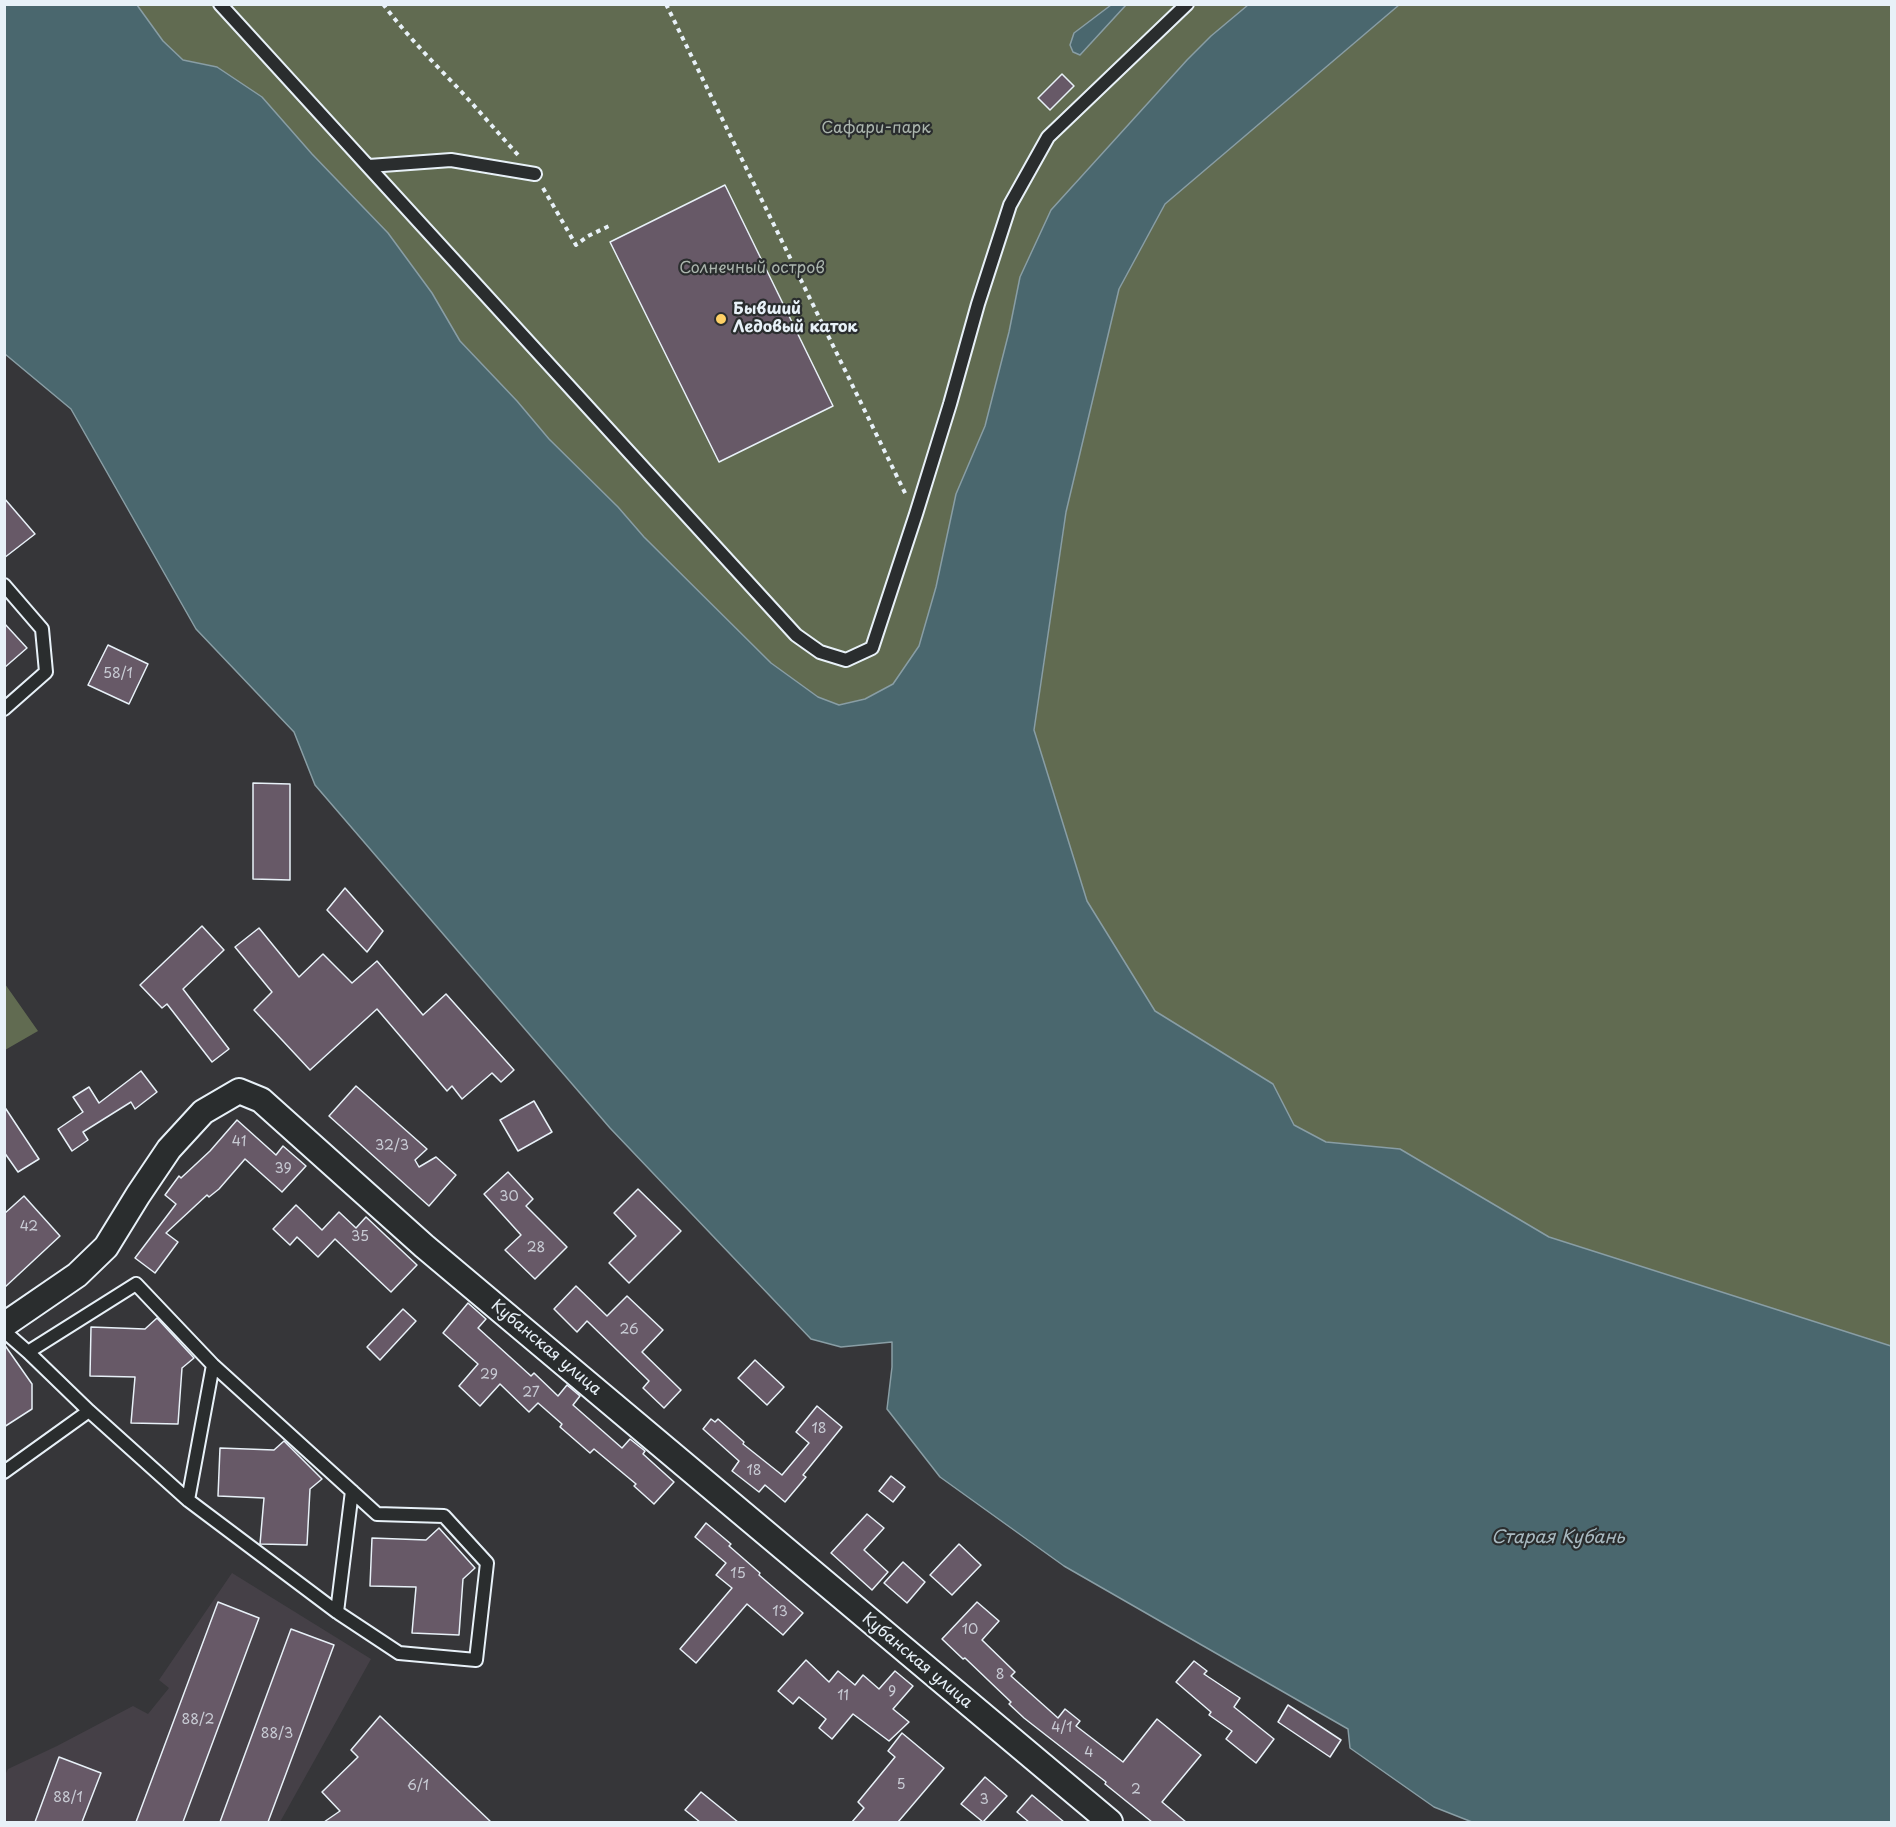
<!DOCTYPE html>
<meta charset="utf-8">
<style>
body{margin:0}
#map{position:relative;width:1896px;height:1827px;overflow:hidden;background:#363639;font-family:"Playpen Sans",sans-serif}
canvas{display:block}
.frame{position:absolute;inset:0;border:6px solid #e8f1f8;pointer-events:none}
</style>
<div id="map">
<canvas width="1896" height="1827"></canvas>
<div class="frame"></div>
</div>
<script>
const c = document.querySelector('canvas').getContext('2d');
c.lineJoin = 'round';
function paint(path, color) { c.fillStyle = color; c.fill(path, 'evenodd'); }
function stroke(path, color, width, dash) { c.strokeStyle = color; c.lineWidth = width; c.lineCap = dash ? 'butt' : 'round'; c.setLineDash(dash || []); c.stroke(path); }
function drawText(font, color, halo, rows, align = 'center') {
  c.font = font + ' "Playpen Sans",sans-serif'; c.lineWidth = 4.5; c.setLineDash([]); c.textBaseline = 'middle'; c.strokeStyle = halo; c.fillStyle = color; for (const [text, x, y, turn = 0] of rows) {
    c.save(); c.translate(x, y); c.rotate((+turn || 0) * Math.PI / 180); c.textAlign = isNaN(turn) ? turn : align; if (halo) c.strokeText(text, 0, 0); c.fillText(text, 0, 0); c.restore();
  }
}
paint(new Path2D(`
 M232,1573L371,1659L280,1822H5L4,1777L8,1769L57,1746L133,1706L148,1714L169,1688L159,1680Z`), '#454047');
paint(new Path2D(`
 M137,5H1248L1211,36L1187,60L1074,184L1020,277L1009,332L985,426L956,494L936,587L919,646L893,684L865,699L838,705L818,697L771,663L644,537L618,507L549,439L517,401L460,341L432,293L388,233L312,154L262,97L217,67L183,60L163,41Z
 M1399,5H1891V1346L1549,1237L1400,1149L1326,1142L1294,1125L1273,1084L1155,1011L1087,901L1034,730L1066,512L1119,289L1165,204Z
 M5,984L38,1031L5,1050H4Z`), '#616b51');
const water = new Path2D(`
 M4,5H137L163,41L183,60L217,67L262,97L312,154L388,233L432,293L460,341L517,401L549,439L618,507L644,537L771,663L818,697L839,705L865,699L893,684L919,646L936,587L956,494L985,426L1009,332L1020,277L1051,210L1187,60L1211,36L1248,5H1399L1165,204L1119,289L1066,512L1034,730L1087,901L1155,1011L1273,1084L1294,1125L1326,1142L1400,1149L1549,1237L1891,1346V1822H1472L1434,1807L1350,1748L1348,1729L1064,1566L940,1477L887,1409L892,1367V1342L841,1347L811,1339L610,1128L315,785L294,732L196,629L71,409L5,354Z
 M1111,5H1126L1080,55L1073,52L1070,45L1074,33Z`);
paint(water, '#4a676e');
stroke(water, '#899ea5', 1.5);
const building = new Path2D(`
 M1062,74L1074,86L1050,110L1038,98Z
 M725,185L833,406L719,462L610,242Z
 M4,498L35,534L4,558Z
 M4,623L27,648L4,668Z
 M108,645L148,664L129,704L88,685Z
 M253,783L290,784V880L253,879Z
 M345,888L383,931L367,952L327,910Z
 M202,926L224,950L183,989L229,1049L212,1062L167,1004L162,1008L140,985Z
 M259,928L299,977L323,954L352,983L377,961L423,1015L446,994L514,1070L501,1082L492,1073L462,1099L452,1086L447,1091L377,1009L310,1070L254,1010L272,992L235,947Z
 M141,1071L157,1092L135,1109L131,1102L83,1132L88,1140L72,1151L58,1129L83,1112L73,1097L89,1087L99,1103Z
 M356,1086L427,1149L415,1160L419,1167L436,1157L456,1175L429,1206L329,1116Z
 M534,1101L552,1132L518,1151L500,1120Z
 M4,1106L39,1159L18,1172L4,1152Z
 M237,1120L276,1155L283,1146L306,1166L282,1192L245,1159L219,1189L209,1197L207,1195L166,1233L178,1242L155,1273L135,1258L176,1204L165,1195L179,1176L181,1178L210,1151Z
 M508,1172L533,1199L526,1206L567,1247L535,1279L505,1250L521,1235L484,1194Z
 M638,1189L681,1231L629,1283L609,1263L636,1236L614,1213Z
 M24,1196L60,1236L4,1288V1214Z
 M296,1205L322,1230L339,1212L356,1228L366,1217L417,1265L391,1292L335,1239L318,1257L297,1237L290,1245L273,1229Z
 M576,1286L607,1316L627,1296L663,1330L642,1352L681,1390L664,1408L643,1388L649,1381L587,1321L577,1332L554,1309Z
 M468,1303L486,1319L478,1328L531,1376L534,1373L558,1396L567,1385L580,1396L573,1405L622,1448L630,1439L645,1451L643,1454L674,1482L654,1504L634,1486L636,1484L594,1449L590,1453L560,1427L562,1424L538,1403L529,1412L500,1384L480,1406L459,1386L478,1364L443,1333Z
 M403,1309L416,1321L380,1360L367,1347Z
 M157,1318L194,1358L182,1368L178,1424L131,1423L135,1377L90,1376L91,1327L145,1329Z
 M4,1344L32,1384V1409L4,1427Z
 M755,1360L784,1387L767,1405L738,1378Z
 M817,1406L842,1427L803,1475L806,1477L785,1502L765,1485L759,1492L732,1471L739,1461L703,1429L711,1419L715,1422L718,1419L744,1442L743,1444L782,1475L809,1443L796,1432Z
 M284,1441L322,1479L310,1489L307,1545L260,1544L264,1498L218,1496L220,1448L274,1450Z
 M891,1476L905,1487L893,1502L879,1491Z
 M867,1514L884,1528L864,1550L888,1572L872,1590L831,1553Z
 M706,1523L731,1544L729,1546L760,1573L759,1575L803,1613L783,1635L747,1604L696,1663L680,1649L732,1588L716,1575L726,1563L695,1537Z
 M439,1528L475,1568L463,1579L459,1635L412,1633L416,1587L370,1586L372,1538L426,1540Z
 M959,1544L981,1565L952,1595L930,1575Z
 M903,1562L925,1582L907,1603L884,1583Z
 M218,1602L259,1618L183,1822H136Z
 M977,1602L999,1621L982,1640L1015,1672L1011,1676L1058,1718L1065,1709L1080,1721L1076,1726L1123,1762L1157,1719L1201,1755L1162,1802L1186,1822H1152L1105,1784L1106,1782L1024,1718L1009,1704L1011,1702L965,1658L963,1659L942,1639Z
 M291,1629L334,1645L268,1822H220Z
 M806,1660L829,1682L838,1671L855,1685L863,1675L879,1689L895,1671L913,1686L893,1709L909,1722L889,1741L853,1714L832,1739L819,1728L826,1719L799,1697L793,1704L778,1691Z
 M1194,1661L1207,1671L1204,1674L1240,1698L1234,1707L1274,1739L1256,1763L1226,1739L1232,1731L1209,1715L1211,1712L1176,1682Z
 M1288,1705L1341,1740L1330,1757L1278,1722Z
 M380,1716L491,1822H324L340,1811L322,1792L358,1757L351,1750Z
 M902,1733L944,1768L898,1822H852L864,1808L858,1802L895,1757L888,1751Z
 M59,1757L101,1773L82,1822H35Z
 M985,1777L1007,1796L983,1822L961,1804Z
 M701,1792L738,1822H700L685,1810Z
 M1032,1795L1064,1822H1029L1017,1812Z`);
paint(building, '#675967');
stroke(building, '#e8f1f8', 1.5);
const lane = new Path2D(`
 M220,4L796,635L820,652L846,660L872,648L916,514L950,404L978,304L1010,205L1048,137L1187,4
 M369,166L451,160L535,174
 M4,585L42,629L46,672L4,709
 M4,1331L28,1352L89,1411L188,1500L337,1612L399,1653L476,1660L487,1563L444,1516L377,1514L213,1365L136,1284L28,1352
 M4,1472L89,1411
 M188,1500L213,1365
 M337,1612L352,1491`);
const street = new Path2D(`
 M4,1325L77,1275L106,1247L138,1195L169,1149L203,1112L239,1091L261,1100L424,1246L1110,1822`);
stroke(lane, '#e8f1f8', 16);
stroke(street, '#e8f1f8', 28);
stroke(new Path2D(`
 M383,4C405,33 429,58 454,84C476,107 497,132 519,156
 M666,4L906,495
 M543,188L576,245L588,236L609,226
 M4,1026V1028`), '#e8f1f8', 4, [4.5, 4.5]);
stroke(lane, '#2a2d2e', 12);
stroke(street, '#2a2d2e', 24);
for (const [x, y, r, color] of [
 [721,319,6,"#ffd166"]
]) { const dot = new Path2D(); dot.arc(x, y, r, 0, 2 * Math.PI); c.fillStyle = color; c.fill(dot); stroke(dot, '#2a2d2e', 2); }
drawText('14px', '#c8cbd4', null, [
 ["58/1",118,674],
 ["41",239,1142],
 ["32/3",392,1146],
 ["39",283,1169],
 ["30",509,1197],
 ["42",29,1227],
 ["35",360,1237],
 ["28",536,1248],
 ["26",629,1330],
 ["29",489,1375],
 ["27",531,1393],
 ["18",819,1429],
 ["18",754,1471],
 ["15",738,1574],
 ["13",780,1612],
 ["10",970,1630],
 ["8",1000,1675],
 ["9",892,1692],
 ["11",843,1696],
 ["88/2",198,1720],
 ["4/1",1062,1728],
 ["88/3",277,1734],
 ["4",1089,1753],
 ["5",901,1785],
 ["6/1",418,1786],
 ["2",1136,1790],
 ["88/1",68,1798],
 ["3",984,1800]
]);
drawText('16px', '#abb5ad', '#2a2d2e', [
 ["Сафари-парк",876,129],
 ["Солнечный остров",752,269]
]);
drawText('bold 16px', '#e8f1f8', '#2a2d2e', [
 ["Бывший",733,310],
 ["Ледовый каток",733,328]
], 'left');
drawText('16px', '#e8f1f8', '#2a2d2e', [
 ["Кубанская улица",546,1348,40],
 ["Кубанская улица",917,1661,40]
]);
drawText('italic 18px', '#a9bac1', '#2a2d2e', [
 ["Старая Кубань",1558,1538]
]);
</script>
